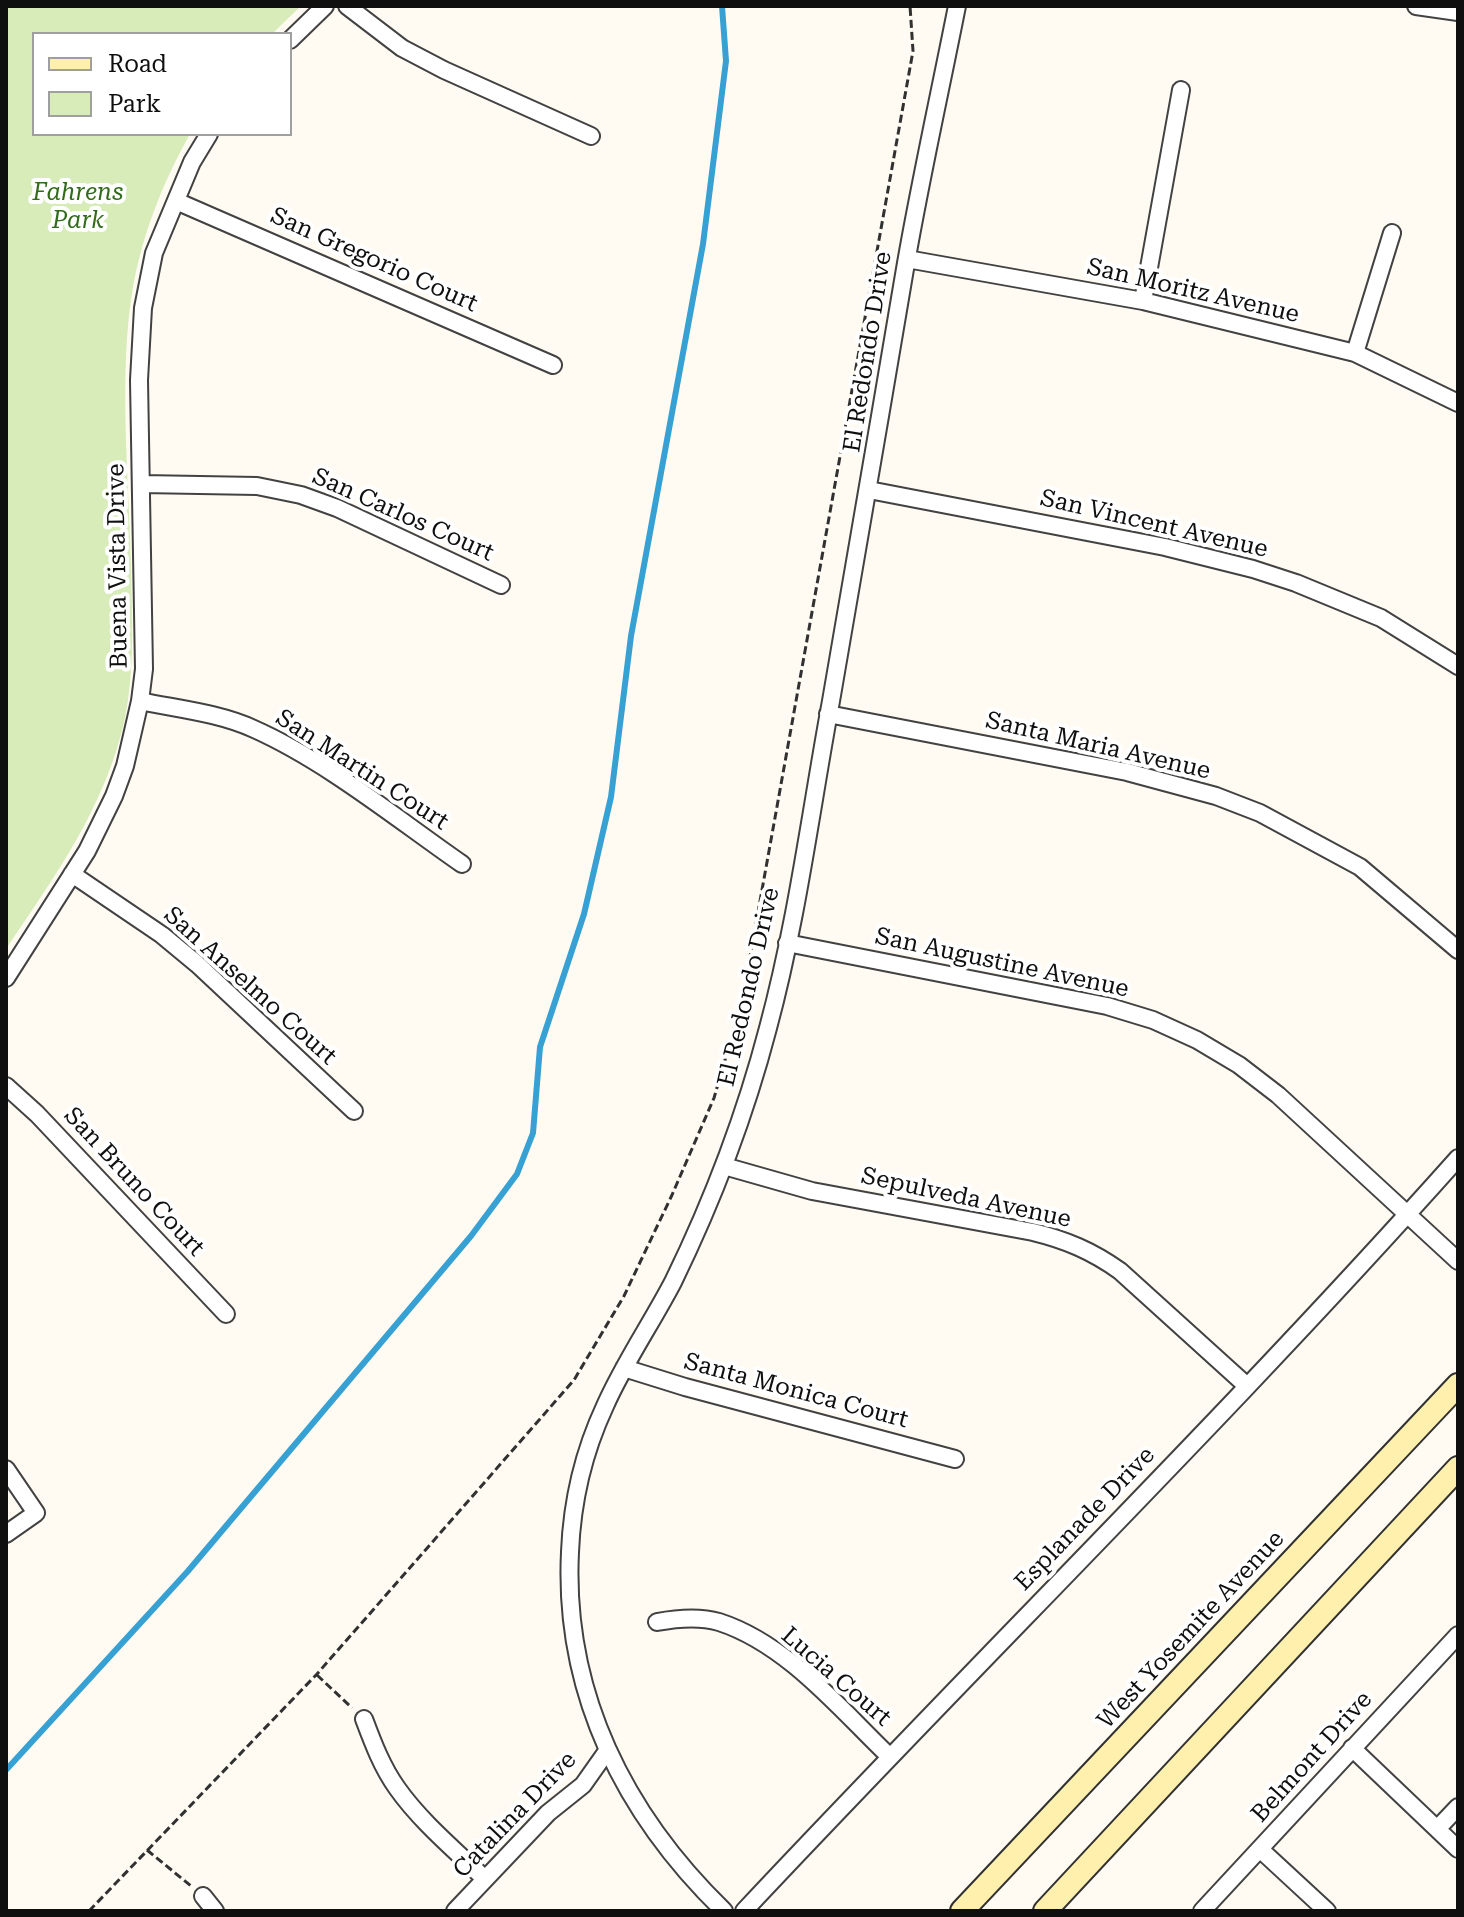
<!DOCTYPE html>
<style>
body{margin:0}
#map{position:relative;width:1464px;height:1917px;overflow:hidden;background:#fffbf2;font-family:"Roboto Serif",serif}
canvas{display:block}
.frame{position:absolute;inset:0;border:8px solid #0f0f0f;pointer-events:none}
.legend{position:absolute;left:32px;top:32px;width:260px;height:104px;box-sizing:border-box;background:#fff;border:2px solid #9f9f9f;margin:0;padding:10px 14px;list-style:none;font-size:24px;color:#0f0f0f}
.legend li{display:flex;align-items:center;gap:16px;height:40px}
.legend b{width:40px;border:2px solid #9f9f9f}
</style>
<div id="map">
<canvas width="1464" height="1917"></canvas>
<div class="frame"></div>
<ul class="legend">
<li><b style="height:10px;background:#fff0ad"></b>Road</li>
<li><b style="height:22px;background:#d7ecb9"></b>Park</li>
</ul>
</div>
<script>
const c = document.querySelector('canvas').getContext('2d');
c.lineJoin = 'round';
function paint(path, color) { c.fillStyle = color; c.fill(path, 'evenodd'); }
function stroke(path, color, width, dash) { c.strokeStyle = color; c.lineWidth = width; c.lineCap = dash ? 'butt' : 'round'; c.setLineDash(dash || []); c.stroke(path); }
function drawText(font, color, halo, rows, align = 'center') {
  c.font = font + ' "Roboto Serif",serif'; c.lineWidth = 8; c.setLineDash([]); c.textBaseline = 'middle'; c.strokeStyle = halo; c.fillStyle = color; for (const [text, x, y, turn = 0] of rows) {
    c.save(); c.translate(x, y); c.rotate((+turn || 0) * Math.PI / 180); c.textAlign = isNaN(turn) ? turn : align; if (halo) c.strokeText(text, 0, 0); c.fillText(text, 0, 0); c.restore();
  }
}
paint(new Path2D(`
 M6,6H301L272,34H34V134H190C163,182 143,232 133,287C118,374 129,478 131,566C132,617 135,668 125,718C106,806 55,876 6,949Z`), '#d7ecb9');
stroke(new Path2D(`
 M6,1770L188,1571L471,1236L517,1174L533,1133L540,1047L584,914L611,797L631,636L703,244L726,61L722,6`), '#37a1d4', 6);
const minor = new Path2D(`
 M347,6L402,48L444,70L591,136
 M1416,6L1458,12
 M290,40L325,6
 M176,201L553,365
 M907,259L1143,301L1355,353L1458,403
 M1143,301L1181,90
 M1355,353L1392,233
 M142,484L257,486L301,495L337,508L501,585
 M869,490L1165,547L1253,569L1296,583L1381,618L1458,666
 M140,701C178,709 219,713 254,729C326,761 397,819 462,864
 M828,714L1127,772L1216,796L1260,813L1360,867L1458,950
 M72,874L162,935L197,964L354,1111
 M787,943L1107,1006L1153,1020L1197,1040L1239,1065L1278,1095L1458,1261
 M6,978L87,851L114,796L125,766L140,701L144,669L139,380L143,308L154,253L192,162L209,134
 M6,1086L37,1114L226,1314
 M724,1166L812,1191L1033,1232C1066,1240 1092,1251 1120,1271L1247,1386
 M624,1368L685,1387L955,1459
 M6,1469L36,1513L6,1534
 M657,1622C678,1618 699,1616 719,1622C787,1644 839,1708 889,1756
 M364,1719C373,1743 382,1767 397,1788C421,1822 455,1850 485,1879
 M1352,1748L1458,1849
 M1437,1829L1458,1807
 M1261,1850L1327,1911
 M203,1896L215,1911
 M455,1911L548,1813L583,1785L607,1751
 M724,1911C625,1815 563,1693 570,1552C572,1502 584,1451 605,1406C624,1363 651,1324 673,1282C713,1200 745,1116 768,1028C797,921 811,809 831,701C857,555 881,409 906,263C921,177 940,92 957,6
 M744,1911C980,1659 1228,1416 1458,1158
 M1202,1911L1458,1635`);
const secondary = new Path2D(`
 M962,1911L1458,1385
 M1045,1911L1458,1468`);
stroke(minor, '#424242', 20);
stroke(secondary, '#313131', 26);
stroke(new Path2D(`
 M317,1675L352,1708
 M147,1850L191,1886
 M89,1911L317,1674L574,1380L624,1296L672,1195L714,1098L742,1001L913,51L910,6`), '#313131', 3, [8, 4]);
stroke(minor, '#fff', 16);
stroke(secondary, '#fff0ad', 22);
drawText('italic 24px', '#326b1b', '#fff', [
 ["Fahrens",78,193],
 ["Park",78,221]
]);
drawText('24px', '#0f0f0f', '#fff', [
 ["San Gregorio Court",374,260,24],
 ["San Moritz Avenue",1193,291,13],
 ["El Redondo Drive",868,352,-81],
 ["San Carlos Court",403,515,24],
 ["San Vincent Avenue",1154,524,13],
 ["Buena Vista Drive",118,566,-91],
 ["Santa Maria Avenue",1098,746,13],
 ["San Martin Court",362,770,33],
 ["San Augustine Avenue",1002,963,12],
 ["San Anselmo Court",250,986,42],
 ["El Redondo Drive",749,987,-77],
 ["San Bruno Court",134,1182,47],
 ["Sepulveda Avenue",966,1198,12],
 ["Santa Monica Court",796,1391,15],
 ["Esplanade Drive",1085,1519,-46],
 ["West Yosemite Avenue",1191,1630,-47],
 ["Lucia Court",836,1677,41],
 ["Belmont Drive",1312,1757,-48],
 ["Catalina Drive",515,1815,-46]
]);
</script>
